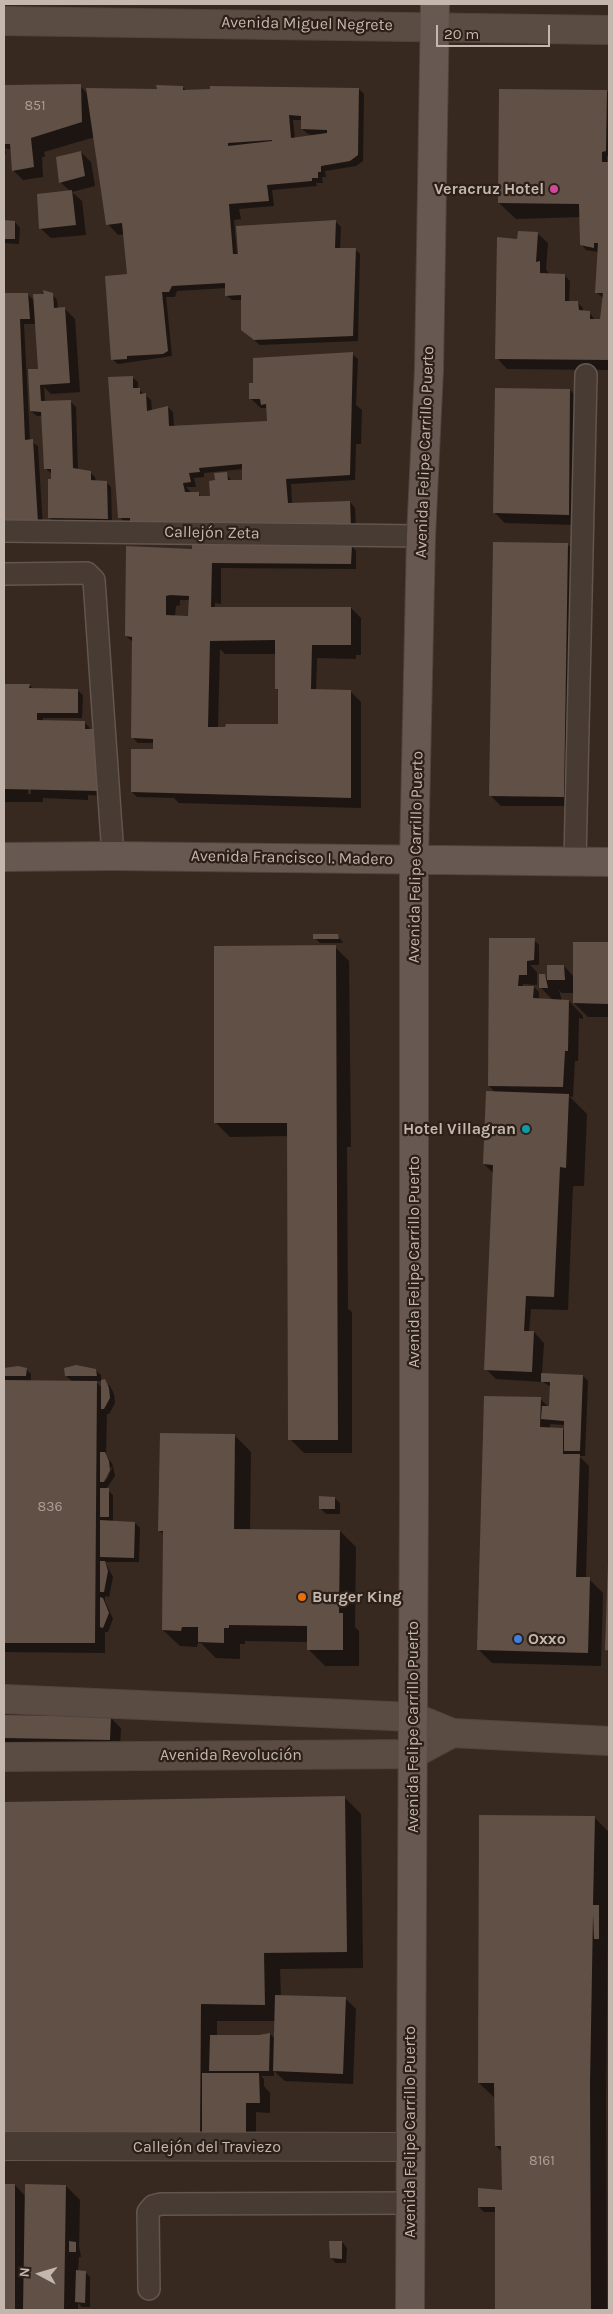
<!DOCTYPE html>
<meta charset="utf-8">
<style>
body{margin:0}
#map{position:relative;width:613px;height:2314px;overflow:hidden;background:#372820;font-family:Karla,sans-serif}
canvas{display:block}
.frame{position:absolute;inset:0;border:5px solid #c4b7ae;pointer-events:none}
.north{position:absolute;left:15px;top:2249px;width:50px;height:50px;-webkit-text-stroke:4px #2c2019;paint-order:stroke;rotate:276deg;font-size:14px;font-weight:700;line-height:20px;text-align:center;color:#c4b7ae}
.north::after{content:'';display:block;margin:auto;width:18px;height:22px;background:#c4b7ae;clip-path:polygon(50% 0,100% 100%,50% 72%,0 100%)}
.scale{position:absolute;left:436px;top:25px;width:114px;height:22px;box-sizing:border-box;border:2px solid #c4b7ae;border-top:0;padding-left:6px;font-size:15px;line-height:18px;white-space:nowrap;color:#c4b7ae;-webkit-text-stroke:4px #2c2019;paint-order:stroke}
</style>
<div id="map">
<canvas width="613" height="2314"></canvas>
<div class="frame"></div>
<div class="north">N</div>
<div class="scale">20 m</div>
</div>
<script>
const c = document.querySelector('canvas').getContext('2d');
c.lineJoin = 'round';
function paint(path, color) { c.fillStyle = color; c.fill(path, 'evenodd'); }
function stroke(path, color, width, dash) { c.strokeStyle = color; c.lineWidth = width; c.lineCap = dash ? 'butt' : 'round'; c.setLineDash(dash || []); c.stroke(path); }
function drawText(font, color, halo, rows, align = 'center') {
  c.font = font + ' Karla,sans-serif'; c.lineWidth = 4.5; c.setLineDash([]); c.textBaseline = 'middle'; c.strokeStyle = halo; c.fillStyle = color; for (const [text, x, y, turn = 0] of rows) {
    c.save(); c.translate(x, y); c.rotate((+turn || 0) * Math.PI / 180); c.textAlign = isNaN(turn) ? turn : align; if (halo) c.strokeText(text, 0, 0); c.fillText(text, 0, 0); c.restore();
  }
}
paint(new Path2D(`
 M4,86H80L88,94L158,90L182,87L187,91L359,89L364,94L363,161L356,166L325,171L326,177H322L323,183H316L317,186L272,190L274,206L239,209L241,219L234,220L237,255H240L238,227L336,222L341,227L340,250L355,249L360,254L358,341L260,345L248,335L242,300H232L226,295V288L177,291L175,297H166L172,356L118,364L112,359L128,275L124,234L118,235L108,224L95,137L44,152L45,157H42L43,177L23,180L13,170L12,150L5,148L6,154H4ZM293,120H302V129L308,134L315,136L295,139Z
 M607,91L609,94V156H607V164H609V370L507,369L497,358L517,240L537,233L548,243L546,269L550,275H564L570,281L569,302L578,303L583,308V312H589L595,320H603V298L596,292L598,252L586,250L581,244V217L516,219L499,203Z
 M81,152L91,162L95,186L72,192L82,201L86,235L51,238L40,228L70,191L60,182Z
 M4,221L15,222L20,228L19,244L4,243Z
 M4,294H27L35,301L52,294L57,300L58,309L64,308L75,319L80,392L51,394L44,387L45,402L70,401L76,407L78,470L90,472L95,477L96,482H106L111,487L112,524L54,523L49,517L52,474L45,468L43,416H37L31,411L40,373L36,324H24L30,441L38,446L43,528L4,527Z
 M352,354L358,359L356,405L362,410L361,444H356L355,480L291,484L292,504L350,502L355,508L356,532L125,523L120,517L132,377L138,382V389L151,400L152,411L168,407L173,412L174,427L269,425L267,408H261L250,398ZM243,469L244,484L232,482L226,473L218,482L211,497L202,498L198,493L193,494L186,487H196L194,478L204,477V473Z
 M570,390L580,400L578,525L505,523L494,512Z
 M351,545L356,551V569L221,568V604L215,603V608H351L361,618V655H356V659L317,658L316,691L351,692L361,702V808L179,803L174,798L137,797L132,792L155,751V743H138L133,738V642L126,636L193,550ZM180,600H190V617L175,616L176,606L180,605ZM220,649L225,654H277L276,688L279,691V726L218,728Z
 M568,545L573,550L574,806H501L490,795Z
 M4,682L5,685H29L34,689L77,690L83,695L82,718H43V721L84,722L89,727L105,796L88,795V800L43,798V802H4ZM28,701H31V794H28Z
 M338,936L343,943H320L315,938Z
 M534,940L539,945V965H530L537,972V985L523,984V987H534L539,992V1000H553L540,987L544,975L548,979L564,966L574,977L575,943L609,944V1017H588L574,1003V993H562L559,990L562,1001H569L583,1016V1019L579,1018L578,1061H575L573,1097L569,1096L587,1114L584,1186H573L568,1310L531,1309L529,1332H534L544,1343L542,1374L583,1376L588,1381L585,1456H579L589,1466L586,1578L589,1579L603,1593L601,1666L492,1663L478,1649L540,1399L550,1408L551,1387L543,1382L496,1379L486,1369L494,1174L484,1164L496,1093L489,1086L490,994ZM550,1424L565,1425V1432L563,1429H550Z
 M335,947L349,961L351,1147H347L348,1309L352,1312V1453H304L290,1439L288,1136L230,1137L216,1123Z
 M18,1367L26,1369L31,1374V1382H73L66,1376L95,1370L101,1375V1381L110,1386L114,1394L115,1403L109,1414H107L106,1455L113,1465L106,1475V1481L113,1466L115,1476L106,1489L113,1495V1522L135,1523L140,1528L139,1562H105L113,1577L109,1597L105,1596V1601L113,1619L108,1632H105V1653L4,1652V1369ZM95,1381H102V1388Z
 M234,1435L251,1452L250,1530L340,1531L356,1547L355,1627L359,1631V1666H325L309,1650V1642L245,1641V1644H240V1659L216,1658L201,1643H198L197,1647L180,1646L163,1630L164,1535L160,1531Z
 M335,1498L340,1503V1514H326L320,1508Z
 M609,1550V1653L606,1650Z
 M4,1716L111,1718L121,1728L120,1749L4,1747Z
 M344,1797L361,1814L363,1968L280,1969L281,1997L345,1998L356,2009L353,2084L285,2081L274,2071V2076H261L264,2079V2086L270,2093V2113L256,2112V2146L4,2156V1804ZM217,2021H276L275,2039L270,2034L259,2036L217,2037Z
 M594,1817L609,1832L606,2101L607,2310H496V2212H484L479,2207L503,2191L502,2152L496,2146V2099L479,2083Z
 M4,2185H15L26,2197L66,2186L80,2200L79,2246L81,2257H79L78,2272H85L90,2277V2307H82L78,2303V2310H4Z
 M342,2242L347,2248L346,2263H336L331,2258Z`), '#0007');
paint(new Path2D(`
 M81,84L82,122L31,138L34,167L12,171L10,144H5L4,138V85Z
 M156,85L183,86V90L210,89V86L359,88L358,155L350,161L321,166V172H318V178H312V181L267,185L269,201L229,204L233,254H238L236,226L336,220L335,248H356L353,336L254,340L241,330V295L225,296V283L172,286L169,292H162L168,351L163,354L127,356V359L111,360L105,276L127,274L122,223L106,225L86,88L157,89ZM289,115L301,116V129L327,130V133L291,138ZM272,140V141L228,146V143Z
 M499,89L607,90L606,151L602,152V162H609V360L495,359L497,237L517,239L518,231L538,232L536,262L540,261V273L565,274V301H578L579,310L590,311V319H600L603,293H595L598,243H594V248L580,245L579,204L498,203Z
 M81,151L85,176L59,183L56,157Z
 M72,190L76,225L39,229L37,194Z
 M4,220L15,221V239H4Z
 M43,290L53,293L54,308L65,307L70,383L40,385L41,401L71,400L73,468L91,471V480L107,481L108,519L48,518V479H51V469H44L41,412L30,411L28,369H38L33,294H44Z
 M4,293H28L30,319H20L25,440L33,439L38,523H4Z
 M353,352L350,475L286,479L288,503L350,501L351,527L130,525V518H118L108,377L133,376V388H140V394L146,393L147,411L168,406L169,426L267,421L266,404L261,405L260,399H249V383H253V358ZM242,464V480H228L227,472L214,473L215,480L209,481L210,496H199V492H185L183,483L191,482L189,473L200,472L199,468Z
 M495,388L570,389L569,515L493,513Z
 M192,542L352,544L351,564L212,563L211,607H351V645H312L311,689L351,690V798L131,792V749H153V739L131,738L132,637L125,636L126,546L192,549ZM170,595L189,596L188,616L166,615V596ZM275,640V689H278V724H226L225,727H208L210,641Z
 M493,542L568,543L564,797L489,796Z
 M4,684H30L29,688L78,689V713H37V720L85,721V729H101L100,791L4,789Z
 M313,934H338L339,939H313Z
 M489,938H535L534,960L527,961V975H519L518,986H534L533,998L569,1000L568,1051H565L563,1087L488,1086Z
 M573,942H609V1004L573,1003Z
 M336,945L338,1440H288L287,1123H214V946Z
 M547,965H564L565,980H547Z
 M539,974H545L548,988H539Z
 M486,1091L569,1094L566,1168L560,1167L554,1297L526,1296L524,1331H534L532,1372L484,1370L493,1165L483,1164Z
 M76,1365L96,1369L97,1376H65L64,1368Z
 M18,1366L27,1368L26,1376H4V1368Z
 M541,1373L583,1375L580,1451H564V1421L541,1419L542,1406H549L550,1382H541Z
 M105,1379L109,1388L110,1398L104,1409H101V1380Z
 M4,1380L97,1381L95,1643H4Z
 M484,1396L541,1397L540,1427L563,1428V1454H580L576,1577H590L588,1653L477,1650Z
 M160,1433L235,1434L234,1529L340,1530L339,1613H343V1650H307V1626L229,1625V1628H224V1643L198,1642V1627H182L181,1631L162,1630L163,1531H158Z
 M100,1452H105L109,1461L110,1470L104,1482H100Z
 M100,1488H109V1517H100Z
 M319,1496L335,1497V1509H319Z
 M100,1520L135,1522L134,1558L100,1557Z
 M100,1561H105L108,1571L104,1592H100Z
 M608,1562H609V1651L605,1650Z
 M100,1597L103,1598L109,1613L103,1628L100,1627Z
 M4,1715L111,1717L110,1740L4,1738Z
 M345,1796L347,1952L264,1953L265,2005L201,2004L200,2137L4,2140V1802Z
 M479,1815L595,1816L593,1905H599V1939H594L593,1915L590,2084L591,2310H495V2207H478V2188L502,2190L501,2146H495L494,2083H478Z
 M275,1995L346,1997L343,2074L273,2071Z
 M270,2033L269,2071H209L210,2035H259Z
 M202,2073H259L260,2103H246V2136L202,2137Z
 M4,2184H15V2310H4Z
 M25,2184L66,2185L64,2310H23Z
 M69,2241L76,2242V2252H69Z
 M329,2241H342V2259L330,2258Z
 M76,2270L86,2271L85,2303L75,2302Z`), '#615046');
const service = new Path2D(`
 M4,531L421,536
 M4,574L87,573L94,580L113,856
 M575,861L586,375
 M149,2289L148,2212L153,2206L161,2204L409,2203`);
const pedestrian = new Path2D(`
 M4,2146L410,2147`);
const secondary = new Path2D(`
 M4,21L609,30
 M4,1699L413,1717L452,1733L609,1741
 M4,1757L413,1754L452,1733`);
const primary = new Path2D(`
 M4,857L113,856L609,862
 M410,2310L414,1489V859L421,536L429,370L435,4`);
stroke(service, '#62564e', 24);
stroke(pedestrian, '#62564e', 30);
stroke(secondary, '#51443d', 30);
stroke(primary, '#51443d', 30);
stroke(service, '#473b34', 21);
stroke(pedestrian, '#473b34', 28);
stroke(secondary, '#5a4c42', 28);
stroke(primary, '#675952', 28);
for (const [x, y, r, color] of [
 [554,189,5,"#d1479c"],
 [526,1129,5,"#0f9aa8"],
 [302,1597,5,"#e8710a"],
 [518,1639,5,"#3f7fe0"]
]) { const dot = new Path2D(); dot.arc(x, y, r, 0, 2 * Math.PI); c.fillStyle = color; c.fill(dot); stroke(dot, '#2c2019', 2); }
drawText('14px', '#ab9d94', null, [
 ["851",35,106],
 ["836",50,1507],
 ["8161",542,2161]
]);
drawText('16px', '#c4b7ae', '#2c2019', [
 ["Avenida Miguel Negrete",307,24,1],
 ["Avenida Felipe Carrillo Puerto",425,452,-88],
 ["Callejón Zeta",212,533,1],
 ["Avenida Felipe Carrillo Puerto",416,857,-89],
 ["Avenida Francisco I. Madero",292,858,1],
 ["Avenida Felipe Carrillo Puerto",414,1262,-90],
 ["Avenida Felipe Carrillo Puerto",413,1727,-90],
 ["Avenida Revolución",231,1755],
 ["Avenida Felipe Carrillo Puerto",410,2132,-90],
 ["Callejón del Traviezo",207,2147]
]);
drawText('bold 16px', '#c4b7ae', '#2c2019', [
 ["Veracruz Hotel",544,189],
 ["Hotel Villagran",516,1129],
 ["Burger King",312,1597,"left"],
 ["Oxxo",528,1639,"left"]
], 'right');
</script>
